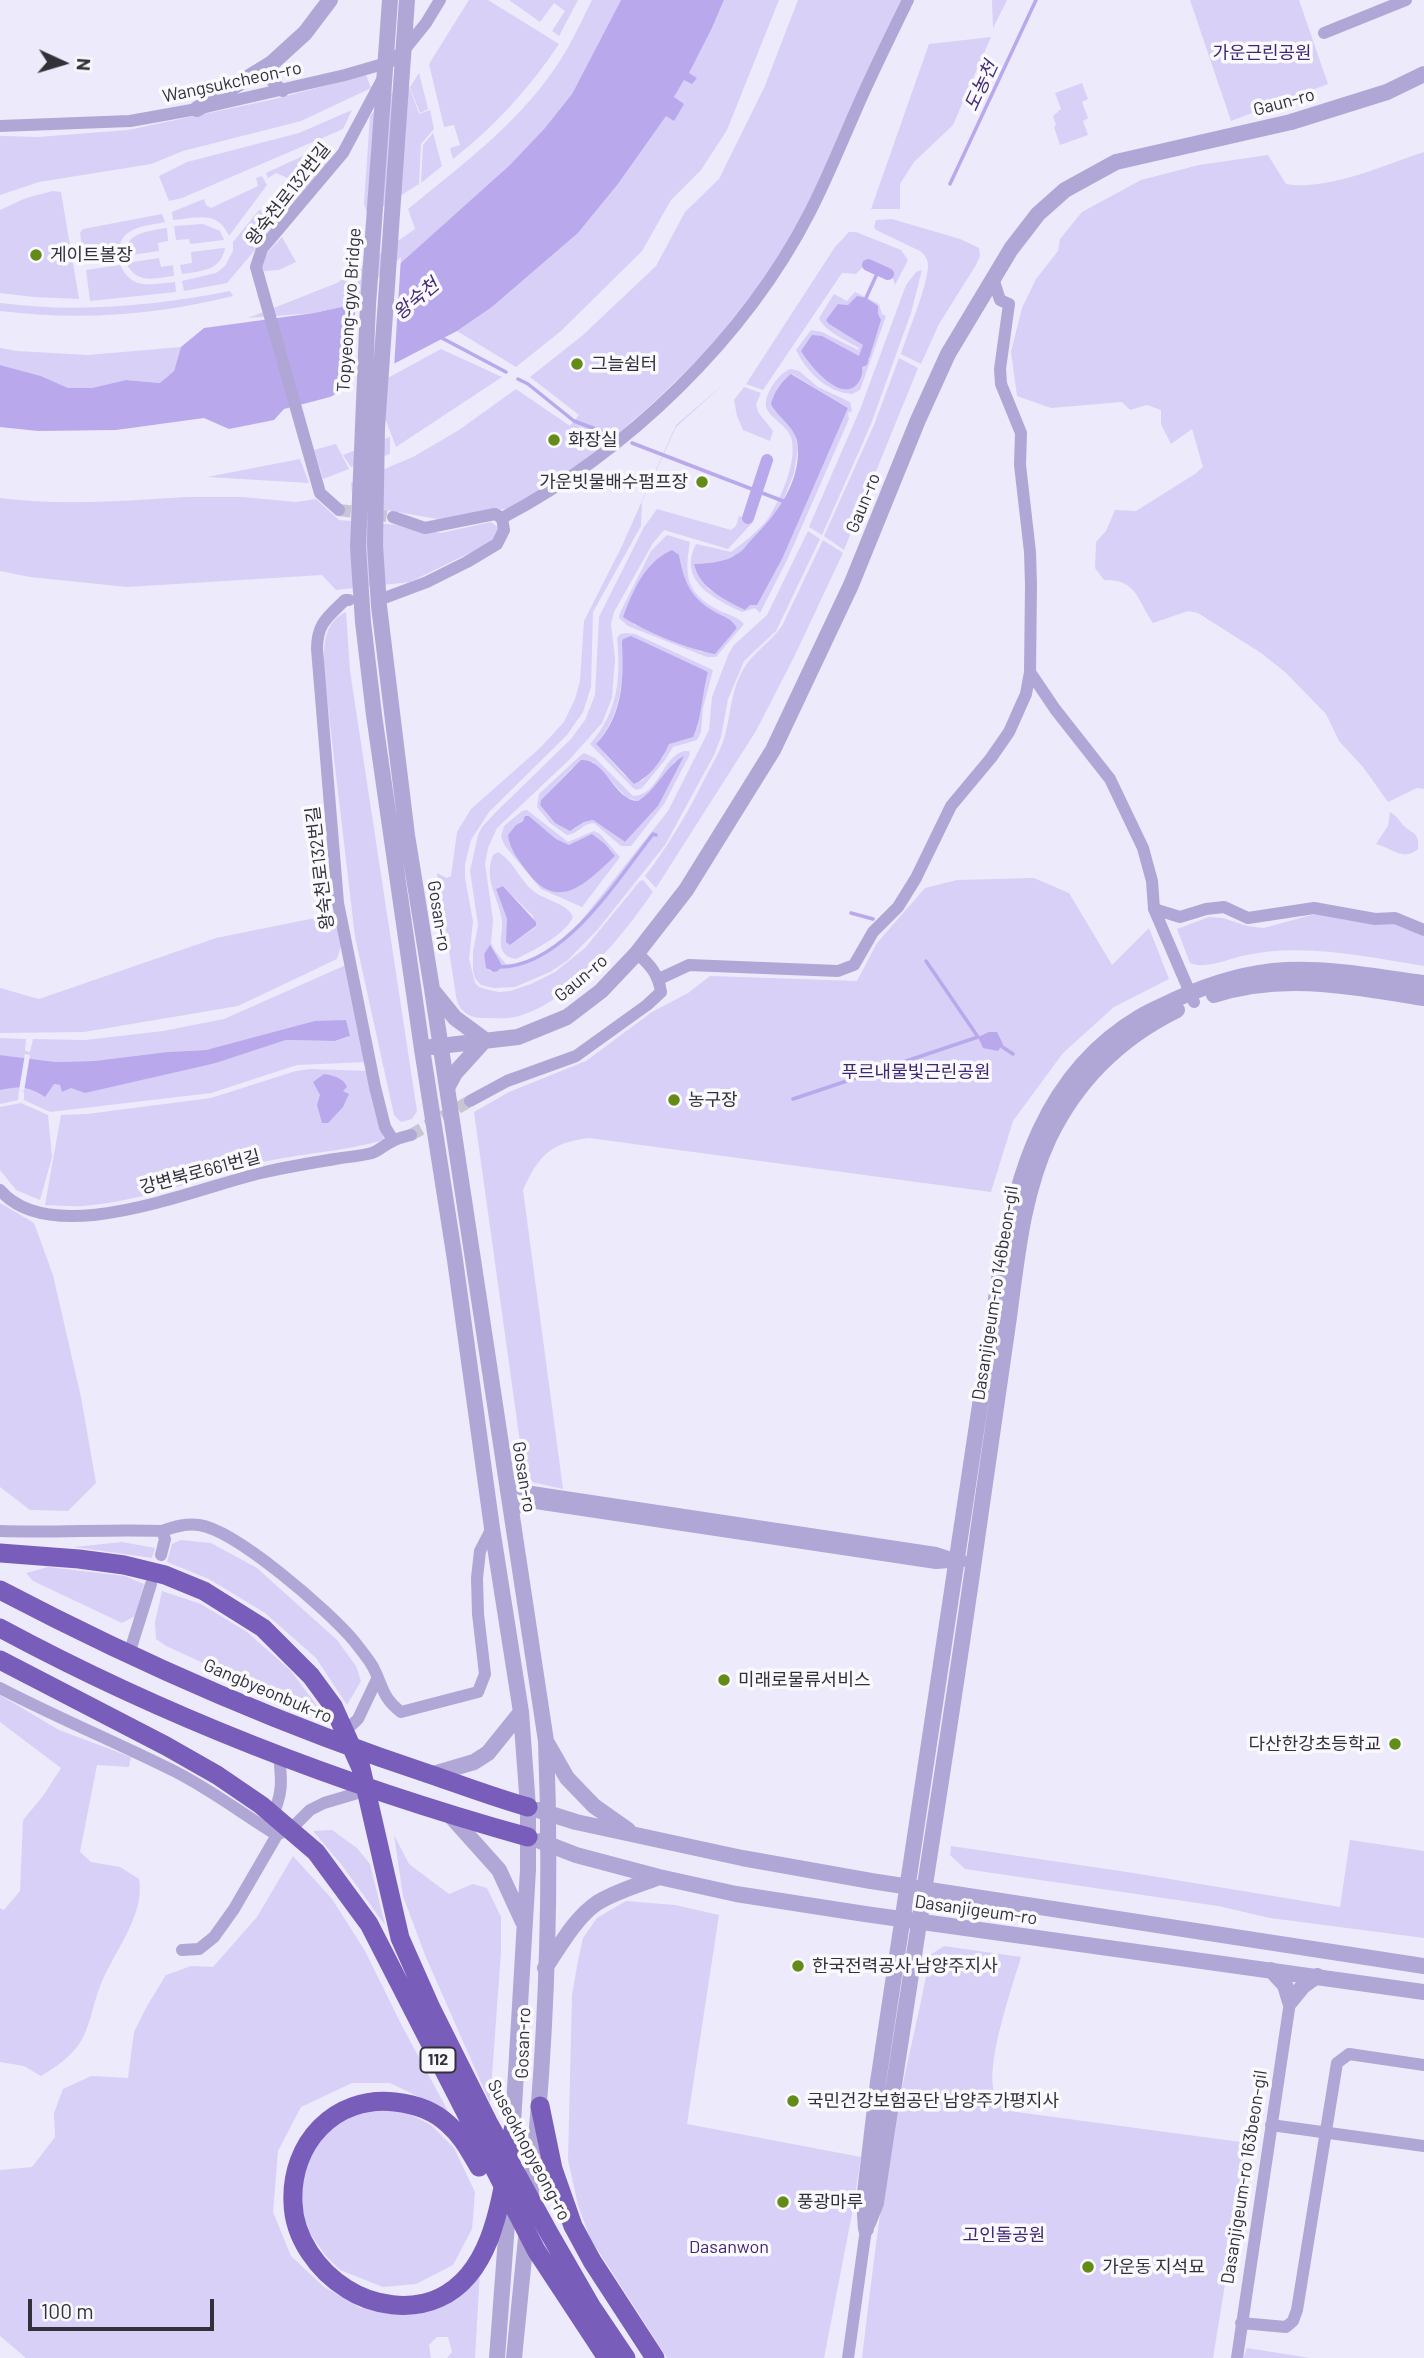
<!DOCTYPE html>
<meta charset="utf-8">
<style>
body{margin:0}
#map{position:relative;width:1424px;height:2358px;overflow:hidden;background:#edeafc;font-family:Barlow,sans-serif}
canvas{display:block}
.north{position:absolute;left:28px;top:28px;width:70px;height:70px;-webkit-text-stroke:5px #faf9fe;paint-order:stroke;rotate:94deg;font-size:19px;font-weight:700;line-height:28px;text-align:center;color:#323139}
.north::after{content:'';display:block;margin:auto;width:24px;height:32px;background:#323139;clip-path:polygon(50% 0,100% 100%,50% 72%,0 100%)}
.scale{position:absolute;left:28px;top:2299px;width:186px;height:32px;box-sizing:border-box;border:4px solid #323139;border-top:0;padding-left:9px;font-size:21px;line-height:24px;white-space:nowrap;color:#323139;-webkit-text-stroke:5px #faf9fe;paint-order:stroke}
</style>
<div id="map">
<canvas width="1424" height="2358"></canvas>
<div class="north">N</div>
<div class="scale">100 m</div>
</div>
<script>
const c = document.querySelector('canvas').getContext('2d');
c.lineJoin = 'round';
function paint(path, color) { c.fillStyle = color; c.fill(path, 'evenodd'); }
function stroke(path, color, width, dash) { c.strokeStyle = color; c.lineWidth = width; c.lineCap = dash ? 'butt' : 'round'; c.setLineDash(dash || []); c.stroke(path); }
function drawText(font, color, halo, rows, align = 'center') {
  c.font = font + ' Barlow,"Noto Sans KR",sans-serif'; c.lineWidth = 7; c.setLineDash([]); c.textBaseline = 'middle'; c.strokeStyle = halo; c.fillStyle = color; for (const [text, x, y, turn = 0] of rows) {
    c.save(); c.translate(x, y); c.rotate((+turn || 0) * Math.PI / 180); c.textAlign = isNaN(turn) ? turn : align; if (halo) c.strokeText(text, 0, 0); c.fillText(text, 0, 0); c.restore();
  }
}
paint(new Path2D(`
 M469,0H488L559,44C529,89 495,126 453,159L450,148L460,145L454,125L444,127L429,64Z
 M509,0H578L559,36L552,31L565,11L554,3L540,22Z
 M592,0H621L572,94L544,129L511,165L355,304L314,313L248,318L337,283L415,229L408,209C459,167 515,126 553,71C569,49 580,24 592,0Z
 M724,0H779L727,130L701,170L671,200L642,251L561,331L516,367L457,331L492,307L578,233L618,184L666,115L673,120L674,97L684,80L697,78L688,74L712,28Z
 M798,0H903L791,241L757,292L707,351L655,401L594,455L545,490L510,508L437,519L353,504L351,483L413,457L459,430L516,389L570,426L579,415L530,377L583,335L656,266L685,212L719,179L764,88Z
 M992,0H1007L993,28Z
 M1190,0H1299L1328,84L1231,121Z
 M991,37L953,125L914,162L900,184V209H871L929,44Z
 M419,73L428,109L420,113L410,87Z
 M366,75L371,88L301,121L183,151L151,164L39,182L0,195V136L38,137L128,130L275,99Z
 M1082,83L1088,99L1082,102L1088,118L1083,121L1088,135L1060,145L1054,127L1056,125L1053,116L1061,109L1055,93Z
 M409,86L419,114L430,110L434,129L421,144L419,184L368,216L364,204L370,116L391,93Z
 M352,110L343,129L182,198L169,201L159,176L187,162L299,133Z
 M433,133L442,166L421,183L423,145Z
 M322,150L328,156L329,161L286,214L282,208L295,191L290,179L276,173L268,178L266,173L303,156L309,157Z
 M1424,152V789L1417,788L1388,802L1363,767L1339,741L1326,714L1285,672L1261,653L1198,613L1188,611L1153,623C1137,600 1137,579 1104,580L1095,568L1096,542L1106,531L1115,510L1136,511L1195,474L1203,467L1192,429L1171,444L1161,424V410L1147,405L1130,410L1122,402L1051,408L1017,396L1011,352L1022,308L1036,279L1058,251L1060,239L1082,212L1141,180L1199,165L1268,155L1286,184C1328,191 1384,165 1424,152Z
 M262,176L267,185L229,236C218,210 197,218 173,220L172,212L204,199L206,205L211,208L258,186L256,178Z
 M53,191L61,192L79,299L34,297L0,293V210L26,198Z
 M259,210C266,211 275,220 275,226L227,283L184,291L182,281L216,273L225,266L233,251V242Z
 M162,214L165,222C141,227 118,227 118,257L84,261L80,233L83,229Z
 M892,219L960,239L979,248L980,256L976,265L939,324L921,364L901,354C908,331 927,288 928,266C928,259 925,255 920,251L876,230L874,227L876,220Z
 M203,224L220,231L224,240L190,244L189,239L176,240L174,226Z
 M167,228L168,241L158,243L159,251L124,256C125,233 147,231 167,228Z
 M849,232H856L901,250L908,260L895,285L891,272L868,261L856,274L842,273L763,390L746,384L835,247Z
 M282,237L296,262L279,270L264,271L262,267L267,253Z
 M223,248H225C221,271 201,271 182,274L180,265L192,263L191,252Z
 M159,258L161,267L173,265L174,276C153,278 138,285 126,263Z
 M120,265C133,291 150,284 175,282L176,292L90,301L86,270Z
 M922,270L911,313L871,424L822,535L809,527L861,407L906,285L916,272Z
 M230,291L233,296C157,315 78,321 0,311V303C78,313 152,306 230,291Z
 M855,292L879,304L882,314L886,316L860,390L852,394C826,392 807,372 796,350L811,330L822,332L858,350L859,348C846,340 825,332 819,318L834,294L847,301ZM838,304L848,305L870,359L862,367C864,376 859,383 851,388L864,345L829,324Z
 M181,347L174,371L161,383L126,380L92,388H68L41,376L0,365V348L17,351L88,355Z
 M441,349L502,377L396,447L373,386Z
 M899,358L918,368L844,550L824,536L874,425Z
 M791,369L799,371L818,387L850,402L852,411L848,413L849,419L788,558L760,613L755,608L742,612C715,599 677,582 696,544L731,552C743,543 757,532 767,520C780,501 800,457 790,435C785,424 768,417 766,406C764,394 780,371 791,369ZM792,374L848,408L783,557L745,610L708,589L695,564L720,562L738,554L770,522L783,501L794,473L798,448L795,434L787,421L774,410Z
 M725,383L676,427L642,502L641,526L593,612L591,687L583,712L567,735L489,812L471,840L465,864V878L473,921L469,959L475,983L479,987L489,990L499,992L510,991L531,984L555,972L585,948L640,881L643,880L653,892C623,935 568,1005 515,1017C506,1019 496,1018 488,1018C471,1019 459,1013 456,996L437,873L447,878L451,876L457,832L471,809L540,748L564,722L575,699L580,681L584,621L621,548L676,425Z
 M744,387L761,393L756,404L758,412L773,431L770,441L743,430L737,416L734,400Z
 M390,437V454L351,467L343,455Z
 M336,444L349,469L323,479L314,450Z
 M300,459L309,483L207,477Z
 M186,497H242L296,502L316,499L339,520L399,525L441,533L491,522L499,528L497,537L484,546L410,582L336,590L322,575L127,587L30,577L0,571V498C63,506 124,501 186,497Z
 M657,509L731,530L736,526L739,516L753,522L728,549L664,530L653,543L614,612L611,624L615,658L612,698L602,723L570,759L497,828L488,848L485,864L493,920L491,943L495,951L506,964C531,970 564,937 581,921L668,811L709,730L712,697L729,653L734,645L767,615L808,531L820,539L776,631L744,661L728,699L721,737L714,755L665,845L598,929L568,960L550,972L515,987L494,988L481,985L475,978L473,970V952L478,925L470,871L478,835L482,827L497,811L571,739L585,720L595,695L599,617L644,527ZM488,949L502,964L498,971H489L484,954Z
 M667,535L690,542C684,576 686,594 720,611C729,615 738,617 744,624L716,657H707L628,626L619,618L620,613L651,551ZM679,555C684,581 690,598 714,612C724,617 732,617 737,628L724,642L702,652L633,624Z
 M823,540L843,553L794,657L756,731L656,888L645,876C668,846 687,814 704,780C710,768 718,755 723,742C731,718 730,692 743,670C753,652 771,642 782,626Z
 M346,612L350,671L417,1111L412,1119L401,1122L394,1115L355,937L325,681C324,657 319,624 346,612Z
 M626,633L635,634L713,670L703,708L701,732L697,740L673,747L665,760L642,788L637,790L633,788L590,744C618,712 621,679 617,638L620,634ZM623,666L708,672L702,692L697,728L669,744L663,757L642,781L625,776L596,744C616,721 621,696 623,666Z
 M684,751H689L690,754L664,804L631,846H621L594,823C583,823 578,834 567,835L550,823L537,807L539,794L581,755L584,753L595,758L633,796C659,796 661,757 684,751ZM676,760L658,806L625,842L593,820L584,822L574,829L555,823L540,805L541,800L572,768L593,762L626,797L638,801L650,794Z
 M527,810L568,842L594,831L600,834L620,857L582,907L541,889L505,846L501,837L504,826L522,811ZM529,816L556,839L570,846L583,840L530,876L509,843L516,825Z
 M1390,812C1397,816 1398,819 1403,825C1412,834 1420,832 1418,849C1403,862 1392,848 1376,844L1388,826Z
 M498,852C514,861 521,883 536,893C548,901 568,904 573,917C566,934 533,951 516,959C510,958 505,956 502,950C499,942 503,930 502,921C499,897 483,881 493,855ZM503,886L533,916L536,927L510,945L507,919L496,889Z
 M1034,878L1069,893L1112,965L1149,928L1169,979L1114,1007L1063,1053L1013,1121L991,1192L589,1138C550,1143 539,1155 523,1190L563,1489L532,1482L524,1471L474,1112L509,1092L586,1061L652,1012L688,993L710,976L857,981L877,943L925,888L957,880Z
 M335,914L342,943L337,959L238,1006L84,1032L0,1033V988L39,999L216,938Z
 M1315,914L1375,925L1393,922L1424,936V966C1366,957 1306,943 1247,955C1229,958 1207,970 1190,963L1177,929L1209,917L1223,918L1247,926L1264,928Z
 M346,965L367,1062L297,1065L211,1093L50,1112L24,1100V1092L19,1090L18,1100L0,1104V1090L15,1087L49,1089L54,1084L76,1089L216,1063L286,1040L335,1041L349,1037L346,1020L284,1030L206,1050L167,1052L94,1061L56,1062L0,1055V1038L26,1039L25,1051L30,1052L33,1039L85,1040L163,1031L224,1019Z
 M310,1069L369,1071L384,1140C342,1152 300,1153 258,1163C200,1178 144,1201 83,1206C70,1207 58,1205 45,1205L61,1115L87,1114L211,1098L296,1071Z
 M21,1103L48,1115L52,1157L40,1200L16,1190L0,1170V1107Z
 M0,1203L34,1223L53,1275L81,1397L96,1483L68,1511L30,1510L0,1487Z
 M181,1540L211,1543L257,1568L337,1640L356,1666L361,1681L347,1705L316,1658L265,1613L209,1579L167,1562L172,1544Z
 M122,1542L155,1548L152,1558L74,1547Z
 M48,1567L125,1576L144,1584L135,1616L122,1623L33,1581L26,1573Z
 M162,1591L201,1604L247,1632L290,1670L318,1707L287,1691L245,1682L166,1646L156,1639L155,1622Z
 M0,1695L59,1730L131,1757L129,1767L97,1765L80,1852L91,1862L120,1867L139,1879C146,1916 111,1955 99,1989C93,2005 90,2026 81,2041C72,2056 56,2067 41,2076L24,2066L0,2062V1908L4,1910L20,1891L23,1820L43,1796L61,1768L0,1722Z
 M332,1830L357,1848L370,1864L385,1925L341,1864L313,1831Z
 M394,1835L409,1864L449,1894L473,1884L487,1888L501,1917V1952L490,2103L425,1955L403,1896Z
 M1350,1840L1424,1851V1938L1270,1918L1218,1906L965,1869L950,1855L951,1846L1127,1872L1340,1907Z
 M293,1856L332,1899L365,1951L402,2026L448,2111L390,2083H352L301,2107L278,2151L273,2212L291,2256L324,2287L361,2308L395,2311L480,2270L475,2358H447L452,2352L448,2337H437L429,2345L431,2358H26L0,2336V2170L32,2167L55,2137L54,2113L63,2089L91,2076L128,2078L134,2032L147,2006L166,1975L191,1966L213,1967L257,1917Z
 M626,1901L675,1905L719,1915L687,2124L861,2157L852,2214L824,2358H667L590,2238L578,2205L568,2160L572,1995L578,1961L583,1938L597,1918Z
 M944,1946L1021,1957C1012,1988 984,2066 995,2095C997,2101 1005,2106 1009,2111L1248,2143L1213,2358H862C871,2285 879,2212 892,2139C903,2077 919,2017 930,1955Z
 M380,2108L404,2111L431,2125L454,2148L475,2192L472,2229L453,2265L416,2284L383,2287L340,2270L326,2256L306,2228L299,2199L301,2162L345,2113Z
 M1247,2348L1310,2358H1243Z`), '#d8d0f7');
paint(new Path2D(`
 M621,0H724L712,28L689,73L697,78L692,84L684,80L674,97L684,104L674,121L666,116L618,184L578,233L492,307L457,331L330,397L284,409L274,420L229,429L204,418L116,430L38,431L0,427V365L41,376L68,388H92L126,380L160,383L174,371L181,347L204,328L314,313L355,304L510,165L544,129L572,94Z
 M857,296L866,298L878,306V314L881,320L867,365L862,367C863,372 862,378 858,383C841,405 809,364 801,351L812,335L822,336L859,356L863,345L829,324L826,320L838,304L848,305Z
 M791,374L848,408L783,557L757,605H750L745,610C724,599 700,589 694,564C709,563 724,563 737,554C743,551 747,544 752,539C776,515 799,485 798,449C798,427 779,420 771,404C774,392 782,381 791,374Z
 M672,550L679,555C684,581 690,598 715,612C724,617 732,618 737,628L715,654C690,650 644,631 623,617C634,589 644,563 672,550Z
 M631,636L708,672C702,692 702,719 693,737L669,744C663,759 650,777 634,784L596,744C623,716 624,678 622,642L623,639Z
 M684,756L658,806L625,842L593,820L584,822L570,831L555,823L540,805L541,800L581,760C607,759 613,800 638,801C657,790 665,766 684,756Z
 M525,816H529L556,839L569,845L592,834L605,844L615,856C584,885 557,914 525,869C518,859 509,848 508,835L516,825L523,821Z
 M503,886L536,922V926L510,945L506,942L507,919L496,889Z
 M490,945L502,965L498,971L494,972L486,968L484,954Z
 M346,1020L350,1036L335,1041L286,1040L216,1063L85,1093L71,1088L62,1092L60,1085L54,1084L45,1097C28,1086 20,1086 0,1090V1055L56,1062L94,1061L167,1052L206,1050L315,1021Z
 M989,1032H997L1003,1044L998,1051L983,1048L978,1037Z
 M324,1074C332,1075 344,1078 347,1087L343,1091L349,1094L343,1107L328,1123H322L317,1105L320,1095L313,1082Z`), '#b9a9ec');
paint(new Path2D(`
 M401,257L394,368L349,391L356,298Z
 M25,1054L30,1055L24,1091L19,1090Z`), '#edeafc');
stroke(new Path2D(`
 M950,184L1036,0
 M866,298L880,267
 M440,337L506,372
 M518,379L528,384L574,421L609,434
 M632,443L783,501
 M851,913L873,919
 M498,967C563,968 616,881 653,834L656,835
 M1001,1046L1013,1054
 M793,1099L978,1037L926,961`), '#b9a9ec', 3.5);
stroke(new Path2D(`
 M868,265L888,274
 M748,518L767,460`), '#b9a9ec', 12);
stroke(new Path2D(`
 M339,510L393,517
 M411,1135L470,1101`), '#c8c5d5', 12, [12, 6]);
stroke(new Path2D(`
 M1324,33L1406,0
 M272,63L269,72L270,79L283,91
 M0,126L130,121L197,109L345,75L390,62L405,49L426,23L440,0
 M339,510L320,493L256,267L262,249L343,153L383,78
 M502,518C627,452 745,339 810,212C827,179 841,144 856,110C872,73 890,37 908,0
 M387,597L427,582L467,562L497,544L504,530L502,518L495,514L425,528L393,517
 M349,600H345C328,617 317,623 317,649L338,903L375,1087L385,1127L393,1140
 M1030,672L1055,709L1110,779L1143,848L1152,881L1154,909L1180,917L1206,909L1224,907L1248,918L1314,908L1375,919L1395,918L1424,930
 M1154,909L1194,1002
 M659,979L689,965L838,971L854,965L873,932L898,907L916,878L951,806L991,758L1009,732L1026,694L1030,672L1031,585L1030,552L1020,465L1021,433L1001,384L1000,369L1009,304L1000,300L993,278
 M470,1101L507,1081L576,1056L647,1005L661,992C658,973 650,965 637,953
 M0,1190C52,1251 196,1188 261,1173C285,1167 311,1163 335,1159C347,1157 361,1156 372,1153C379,1151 384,1145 391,1142C397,1138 404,1137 411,1135
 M505,1482L525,1491L936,1553L954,1559
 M511,1515L519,1505L529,1502L936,1563L963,1561
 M0,1531C54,1533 108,1529 162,1531L165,1539L161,1555
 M162,1531C174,1527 186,1523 199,1525C236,1530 329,1611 354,1641C360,1649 368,1658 373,1667C384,1688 381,1696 401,1712L478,1692L485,1674L478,1614L477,1578L480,1551L492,1528
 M129,1654L151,1584
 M0,1688C58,1718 118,1743 176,1772C211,1790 243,1814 277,1835
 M340,1736L358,1719L377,1679
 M271,1819C283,1794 282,1782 279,1755
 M182,1950L199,1949L214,1937L234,1909L277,1835L294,1826L310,1810L324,1803L371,1789
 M1271,2125L1424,2146
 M1241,2323L1286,2327L1293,2321L1297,2310L1337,2063L1349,2054L1424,2065
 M848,2358L866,2229
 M1237,2358L1290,2002`), '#b1a7d7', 12);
stroke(new Path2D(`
 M390,0L368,305L358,547L363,622L374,715L422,1049L455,1260L492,1528L521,1712L528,1807V1870L512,2140
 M407,0L377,428L375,545L379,606L407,835L432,989L546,1741C552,1894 546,2051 530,2202
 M197,109L272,63L305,33L330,0
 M434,992L455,1018L485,1040
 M1214,995C1284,972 1354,987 1424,998
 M431,1047L518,1037L567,1017L601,991L637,953L686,890L773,750L851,585L918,420L948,354L1011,249L1038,214L1065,190L1116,162L1291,122L1387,92L1424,74
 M447,1088L455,1073L485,1040
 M547,1743L567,1778L594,1806L628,1830
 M430,1775L474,1762L488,1753L521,1712
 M538,1810L576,1822L742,1858L871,1881L1424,1966
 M448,1813L499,1870L523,1922
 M540,1841L576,1855L659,1877L736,1894L865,1914L1424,1992
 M545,1968C560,1946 575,1918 597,1903C616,1891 639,1885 659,1877
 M1271,1970L1285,1985L1290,2002L1303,1986L1317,1976
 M868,2223L876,2203C910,1975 948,1747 980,1518C990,1451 999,1384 1009,1317C1017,1257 1023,1193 1049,1138C1077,1080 1120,1038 1177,1010
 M866,2229L864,2201L878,2082L999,1279C1015,1176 1045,1073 1140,1017C1151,1010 1163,1006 1174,1000C1209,984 1247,972 1286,970C1333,968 1378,977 1424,983
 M497,2358L509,2197
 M514,2358L527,2228`), '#b1a7d7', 16);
stroke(new Path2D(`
 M0,1553L79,1559L124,1565L165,1575L204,1591L263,1628L311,1676L333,1706L361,1768L400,1938L431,2008L488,2122L549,2233L591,2306L626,2358
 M0,1590C139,1663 283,1726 432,1775C464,1786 496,1798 528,1807
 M0,1628C167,1718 345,1786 528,1837
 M0,1660L166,1746L217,1775L261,1805L316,1852L369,1924L536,2250L607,2358
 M540,2106L553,2169L573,2226L592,2261L655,2358
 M479,2167C470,2152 462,2136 448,2124C433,2110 414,2104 395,2102C335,2095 290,2143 293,2203C294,2238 318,2271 347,2289C373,2306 411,2311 439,2298C498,2271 502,2186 513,2130`), '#785dbb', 19);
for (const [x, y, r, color] of [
 [36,255,7,"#628b18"],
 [577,364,7,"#628b18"],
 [554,440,7,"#628b18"],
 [702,482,7,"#628b18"],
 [674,1100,7,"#628b18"],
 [724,1680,7,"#628b18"],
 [1395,1744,7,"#628b18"],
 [798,1966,7,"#628b18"],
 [793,2101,7,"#628b18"],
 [783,2202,7,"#628b18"],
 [1088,2267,7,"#628b18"]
]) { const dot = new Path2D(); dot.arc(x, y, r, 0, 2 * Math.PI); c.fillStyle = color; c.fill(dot); stroke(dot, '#faf9fe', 2.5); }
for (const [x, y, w] of [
 [438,2060,35]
]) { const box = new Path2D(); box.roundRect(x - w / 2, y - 12.5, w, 25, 5); c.fillStyle = '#faf9fe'; c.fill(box); stroke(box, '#323139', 2); }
drawText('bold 16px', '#323139', null, [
 ["112",438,2060]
]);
drawText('18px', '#402773', '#faf9fe', [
 ["가운근린공원",1262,53],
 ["푸르내물빛근린공원",916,1072],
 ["고인돌공원",1004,2235],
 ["Dasanwon",729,2247]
]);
drawText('18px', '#323139', '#faf9fe', [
 ["Wangsukcheon-ro",232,82,-12],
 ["Gaun-ro",1284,102,-15],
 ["왕숙천로132번길",288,194,-52],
 ["Topyeong-gyo Bridge",349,310,-86],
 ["Gaun-ro",863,503,-68],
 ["왕숙천로132번길",320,868,-97],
 ["Gosan-ro",439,916,81],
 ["Gaun-ro",581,978,-40],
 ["강변북로661번길",200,1172,-15],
 ["Dasanjigeum-ro 146beon-gil",995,1293,-81],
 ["Gosan-ro",524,1477,81],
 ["Gangbyeonbuk-ro",268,1691,23],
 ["Dasanjigeum-ro",976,1910,8],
 ["Gosan-ro",523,2043,-88],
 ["Suseokhopyeong-ro",529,2150,62],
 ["Dasanjigeum-ro 163beon-gil",1244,2177,-81]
]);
drawText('18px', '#323139', '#faf9fe', [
 ["게이트볼장",50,255],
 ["그늘쉼터",591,364],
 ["화장실",568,440],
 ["가운빗물배수펌프장",688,482,"right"],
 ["농구장",688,1100],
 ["미래로물류서비스",738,1680],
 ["다산한강초등학교",1381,1744,"right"],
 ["한국전력공사 남양주지사",812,1966],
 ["국민건강보험공단 남양주가평지사",807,2101],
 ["풍광마루",797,2202],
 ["가운동 지석묘",1102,2267]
], 'left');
drawText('italic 19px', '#442b77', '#faf9fe', [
 ["도농천",981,86,-65],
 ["왕숙천",416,299,-40]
]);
</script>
